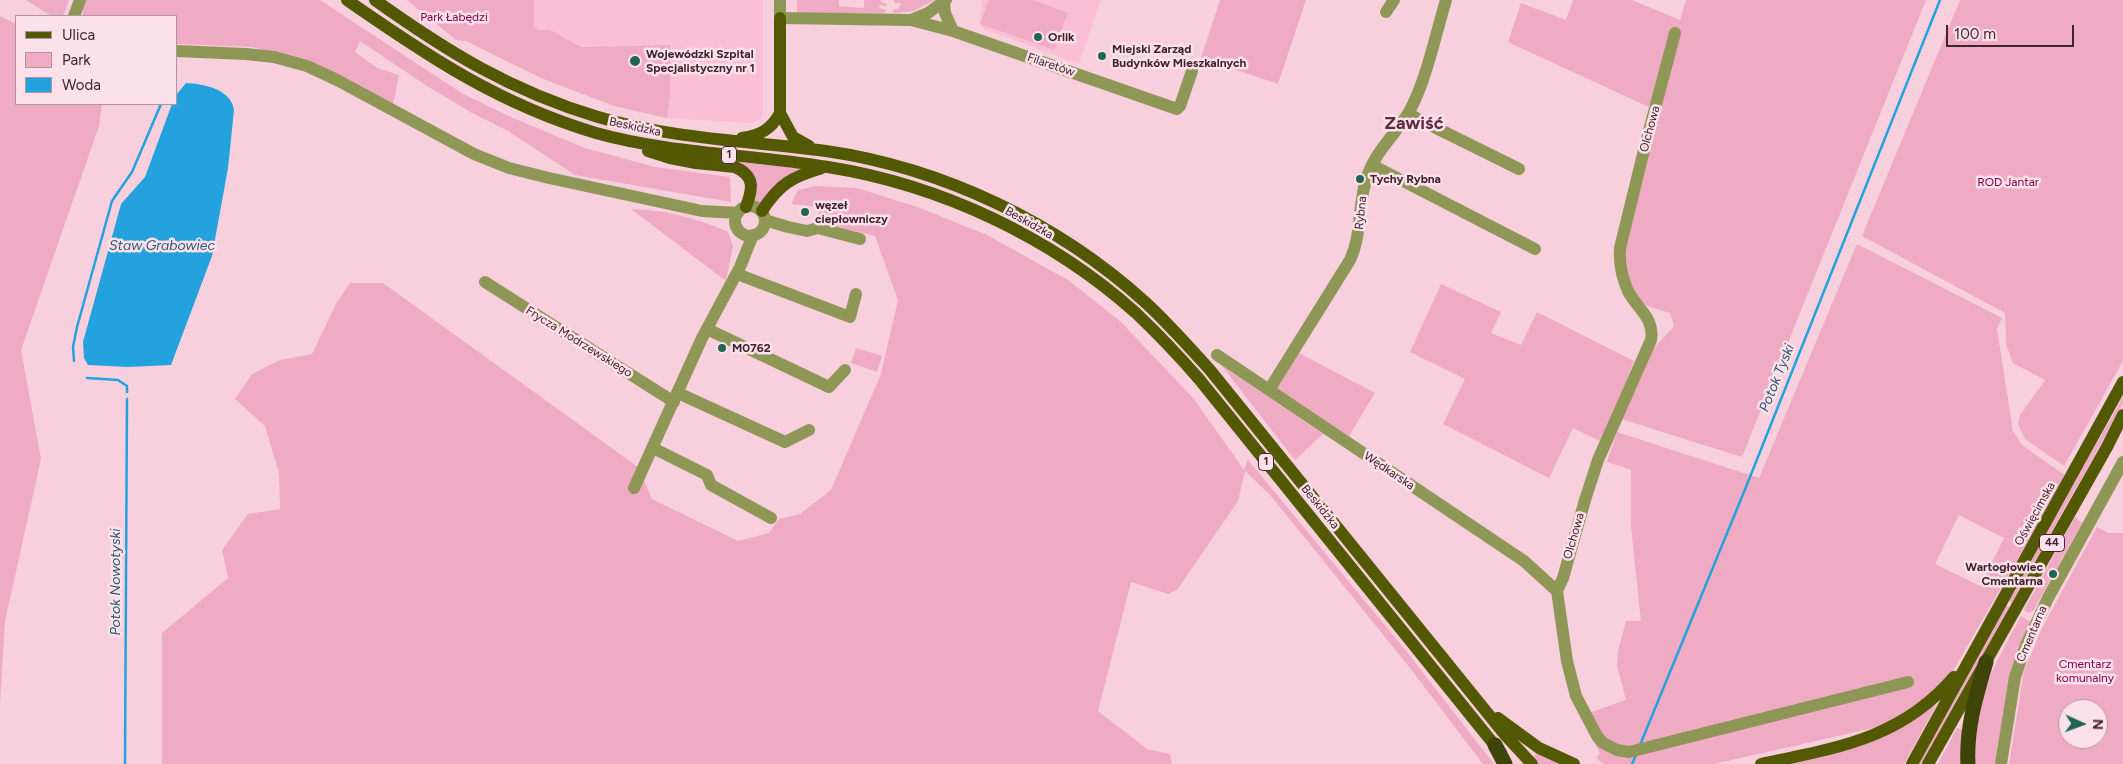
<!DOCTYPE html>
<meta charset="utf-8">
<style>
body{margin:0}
#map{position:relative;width:2123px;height:764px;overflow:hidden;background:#f8cfdd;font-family:Figtree,sans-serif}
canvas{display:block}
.legend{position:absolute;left:15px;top:15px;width:162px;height:90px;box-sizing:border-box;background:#fce0ea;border:1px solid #b0959f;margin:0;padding:6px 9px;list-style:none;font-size:15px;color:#3d242e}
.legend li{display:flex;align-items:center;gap:10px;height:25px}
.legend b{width:25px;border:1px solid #b0959f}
.north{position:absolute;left:2058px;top:699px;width:50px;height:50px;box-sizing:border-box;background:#fce0ea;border:1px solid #b0959f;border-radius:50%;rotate:92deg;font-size:14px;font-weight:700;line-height:20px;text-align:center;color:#3d242e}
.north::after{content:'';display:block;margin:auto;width:18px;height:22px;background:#216454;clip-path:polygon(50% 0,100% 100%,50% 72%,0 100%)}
.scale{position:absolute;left:1946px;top:25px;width:128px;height:22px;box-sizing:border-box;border:2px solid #3d242e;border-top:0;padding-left:6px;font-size:15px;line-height:18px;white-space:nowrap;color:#3d242e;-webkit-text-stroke:4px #fce0ea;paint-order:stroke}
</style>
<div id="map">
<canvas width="2123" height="764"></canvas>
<ul class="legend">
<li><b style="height:6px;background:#535903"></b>Ulica</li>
<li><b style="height:14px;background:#efabc4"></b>Park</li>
<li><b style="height:14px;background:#23a2dd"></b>Woda</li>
</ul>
<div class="north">N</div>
<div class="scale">100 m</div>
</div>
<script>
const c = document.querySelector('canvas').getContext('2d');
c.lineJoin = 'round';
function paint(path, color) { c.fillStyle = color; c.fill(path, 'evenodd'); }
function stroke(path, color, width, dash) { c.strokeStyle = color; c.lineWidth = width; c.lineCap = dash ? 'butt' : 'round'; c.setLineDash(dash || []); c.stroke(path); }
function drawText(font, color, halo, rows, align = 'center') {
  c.font = font + ' Figtree,sans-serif'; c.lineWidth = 5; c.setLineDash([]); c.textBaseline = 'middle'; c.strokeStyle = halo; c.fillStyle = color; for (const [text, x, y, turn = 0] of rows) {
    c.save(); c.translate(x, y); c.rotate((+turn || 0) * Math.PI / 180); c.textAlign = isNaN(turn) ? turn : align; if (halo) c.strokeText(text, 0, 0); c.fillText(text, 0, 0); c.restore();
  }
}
paint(new Path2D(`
 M472,0H763V113L761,120L749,123L667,118L614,106L541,78Z
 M982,0H1101L1079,64L984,29L980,24Z`), '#fbbfd5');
paint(new Path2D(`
 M26,0H69L63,16H51Z
 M86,0H320L463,94L513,118L585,148L655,167L730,177L731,202L575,175L508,131L474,114L427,86L360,41L355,52L377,68L399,75L393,105L296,59L252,47L176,44V16H83V7Z
 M407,0H534V27H537V30H550L581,47L670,45V97L667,118L614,106L541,78L466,41L456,40Z
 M797,0H839V6L864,8V0H881V2L887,4L886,6L880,5L879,8L886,10L885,13H797Z
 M894,0H934L914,11L893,13V10L899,8L901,3H894Z
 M989,0H1033L1068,13L1054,50L980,24Z
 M1220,0H1306L1278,84L1201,58Z
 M1573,0H1632L1680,20L1686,0H1926L1742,457L1621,419L1654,348L1674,326L1670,313C1662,310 1651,308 1644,304C1629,295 1627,269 1625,254L1651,108L1508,42L1521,3L1566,20Z
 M1960,0H2123V361L2064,466L2025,439L2018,424L2020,415L2045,380L2013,363L2006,344L2005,313L1862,236Z
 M0,16L16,24V104H102L99,126L21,350L41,459L5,621L0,704Z
 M738,162L800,168V171L761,206L753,202Z
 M815,186L857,188L920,208L987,235L1068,280L1121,322L1194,399L1244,470L1248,460L1259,473L1407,652L1494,764H1483L1410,668L1271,496L1245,471L1238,501L1177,590L1168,594L1131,582L1098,711L1147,749L1170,754L1172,764H162V633L228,578L222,550L248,514L280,509L279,473L265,426L235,399L252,374L280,360L312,354L337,302L350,283H383L638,467L652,499L738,541L769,533L779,519L800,514L831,490L881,374L898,300L875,236L818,222L819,207L791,204L798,190Z
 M631,209C665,210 698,218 728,232L733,246L726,281Z
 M1857,244L2002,318L1997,329L2013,431L2022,445L2066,476L1951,674L1932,694L1882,726L1714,764H1604L1596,758L1600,753L1580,716L1626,700L1617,666L1618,651L1626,621H1641L1631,527V470L1607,462L1617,432L1759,478ZM1959,515L2004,538L1980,586L1935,564Z
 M1441,284L1501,312L1491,333L1521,345L1537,312L1634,361L1602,442L1573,428L1549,478L1443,424L1465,379L1410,352Z
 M856,348L882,356L877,372L851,363Z
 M1299,353L1375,393L1349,436L1277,388Z
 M1222,366L1323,434L1295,460Z
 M2123,397V404L2012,603L2008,600Z
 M2075,517L2082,523L2033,611L2029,613L2024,610Z
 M2097,527L2108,533H2123V764H2009L2024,671L2041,630ZM2068,709H2098V739H2068Z
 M2005,605L2010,607L1923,764H1917Z
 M2021,616L2032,623L1999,764H1973C1969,709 1996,662 2021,616Z
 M1937,704L1904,764H1774L1881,738L1908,724Z
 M1957,728L1962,729L1965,764H1938Z
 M1537,751L1563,764H1539L1534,758Z`), '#efabc4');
paint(new Path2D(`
 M186,83C204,84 231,89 234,110L228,168L212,256L171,365L128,367L88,365L84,358L83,342L121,204L145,177L172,104H176V95Z`), '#23a2dd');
stroke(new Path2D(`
 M74,361L73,347L77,327L112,201L132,172L161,104
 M87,378L118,380L127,386V392
 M1640,745L1746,487L1940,0
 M125,764L127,399
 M1632,764L1636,755`), '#23a2dd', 2.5);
stroke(new Path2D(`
 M780,0V18L911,20L928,13L946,0
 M944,2L945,13L953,31
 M1386,12L1394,0
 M74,16L80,0
 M911,20L953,31L1177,109L1180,106L1192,71
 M1675,33L1645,146L1620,248C1619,263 1622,278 1628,291C1637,309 1655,318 1651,340L1598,460L1585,500L1563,578L1557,591L1567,661L1576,696L1597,736L1603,743L1617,750L1629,752L1908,682
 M176,51L246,54L274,57L307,66L337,80L474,154L509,168L549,178L702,211L738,213
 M1409,112L1414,117L1519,169
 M1372,165L1535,249
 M735 221a15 15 0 1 1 30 0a15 15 0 1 1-30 0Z
 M765,220L788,227L807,231L818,228L860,239
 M737,274L850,317L856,294
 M485,282L674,402
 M707,329L829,387L845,370
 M1217,355L1524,561L1557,591
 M1269,390L1350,260C1363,232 1357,202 1368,174C1377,149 1398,132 1410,110C1426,81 1436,33 1446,0
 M678,393L785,442L809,430
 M653,448L707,475L711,485L771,518
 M634,488L702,338L740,267L753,235
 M2001,764L2015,677L2026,645L2048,598L2123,462`), '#8f9757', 12);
stroke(new Path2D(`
 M347,0C429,57 499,104 596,133C671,154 751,154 828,167C941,185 1051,237 1136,313C1158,334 1179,356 1199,379L1501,753
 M375,0C448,52 511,91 598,117C672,139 750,141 826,151C943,168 1058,223 1145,302C1168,323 1189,347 1210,370L1506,736L1532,764
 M780,18V113L793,137L809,146
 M742,138C760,135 771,130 780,113
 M648,151L670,158L696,163L735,167C755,176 753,188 746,207
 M762,211C779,184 792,177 822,168
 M1498,718L1539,748L1574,764
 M1761,764C1836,748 1901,739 1954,677
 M1912,764L2123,382
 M1928,764L2107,447L2123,415`), '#535903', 12);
stroke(new Path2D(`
 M1495,745L1505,764
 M1968,764C1966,728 1976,696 1986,662`), '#3e4307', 15);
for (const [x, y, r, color] of [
 [1038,37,5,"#216454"],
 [1102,56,5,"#216454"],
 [635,61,6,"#216454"],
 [1360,179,5,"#216454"],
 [805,212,5,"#216454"],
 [722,348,5,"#216454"],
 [2053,574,5,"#216454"]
]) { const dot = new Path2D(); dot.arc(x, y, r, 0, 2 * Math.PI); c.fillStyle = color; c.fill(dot); stroke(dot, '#fce0ea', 2); }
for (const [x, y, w] of [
 [729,155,15],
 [1266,462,15],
 [2052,543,25]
]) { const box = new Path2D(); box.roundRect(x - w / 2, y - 8.5, w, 17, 4); c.fillStyle = '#fce0ea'; c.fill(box); stroke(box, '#3d242e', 1); }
drawText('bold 11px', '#3d242e', null, [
 ["1",729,155],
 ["1",1266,462],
 ["44",2052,543]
]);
drawText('12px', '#82004b', '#fce0ea', [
 ["Park Łabędzi",454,17],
 ["ROD Jantar",2008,182],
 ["Cmentarz",2085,664],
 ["komunalny",2085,678]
]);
drawText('bold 12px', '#3d242e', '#fce0ea', [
 ["Orlik",1048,37],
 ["Miejski Zarząd",1112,49],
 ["Budynków Mieszkalnych",1112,63],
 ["Wojewódzki Szpital",646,54],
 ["Specjalistyczny nr 1",646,68],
 ["Tychy Rybna",1370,179],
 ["węzeł",815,205],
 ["ciepłowniczy",815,219],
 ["M0762",732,348],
 ["Wartogłowiec",2043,567,"right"],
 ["Cmentarna",2043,581,"right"]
], 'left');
drawText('12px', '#3d242e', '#fce0ea', [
 ["Filaretów",1051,65,19],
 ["Beskidzka",635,127,12],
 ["Olchowa",1650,129,-75],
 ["Rybna",1361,213,-84],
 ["Beskidzka",1029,223,29],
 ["Frycza Modrzewskiego",579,342,32],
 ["Wędkarska",1389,471,34],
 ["Beskidzka",1320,507,51],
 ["Oświęcimska",2035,514,-61],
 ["Olchowa",1574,536,-74],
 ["Cmentarna",2032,634,-67]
]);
drawText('italic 14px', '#2d5b74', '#fce0ea', [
 ["Staw Grabowiec",162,246],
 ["Potok Tyski",1777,378,-68],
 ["Potok Nowotyski",116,582,-90]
]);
drawText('bold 18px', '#5f2a41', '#fce0ea', [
 ["Zawiść",1414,124]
]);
</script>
